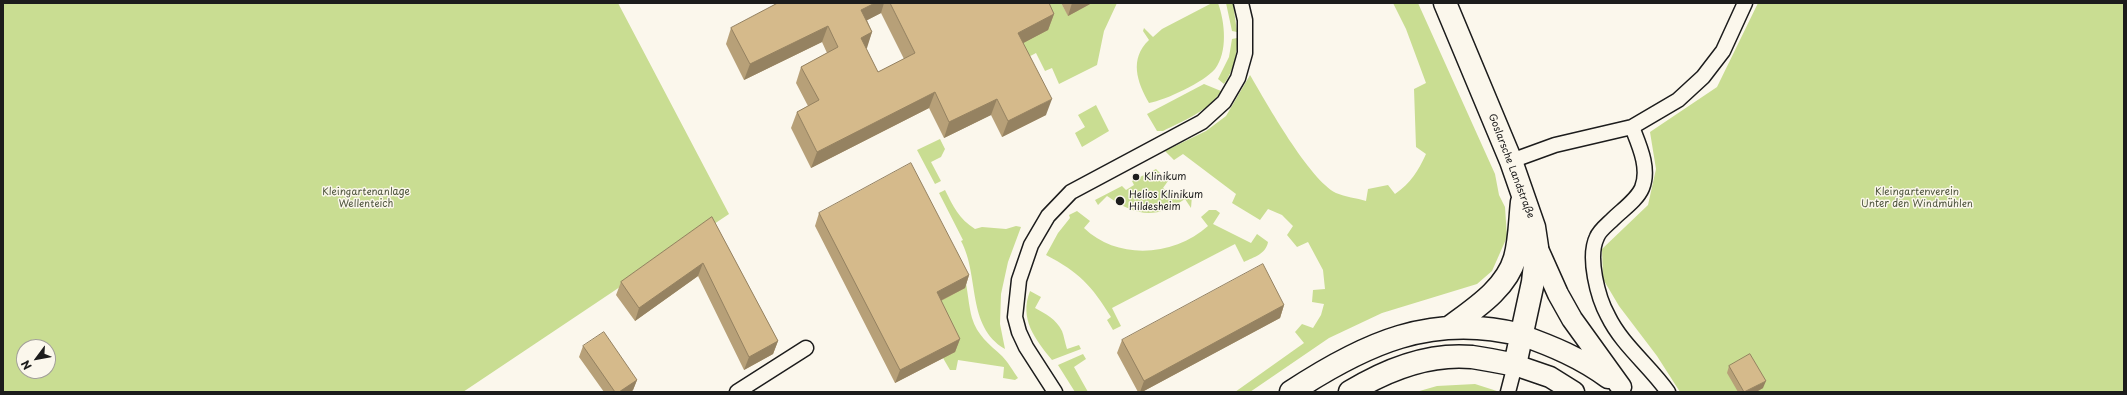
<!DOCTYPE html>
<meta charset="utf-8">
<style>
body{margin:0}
#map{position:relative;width:2127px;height:395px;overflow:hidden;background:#fbf7ec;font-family:"Playpen Sans",sans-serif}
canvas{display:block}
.frame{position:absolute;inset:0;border:4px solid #1c1c1c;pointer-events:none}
.north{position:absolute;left:16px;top:339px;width:40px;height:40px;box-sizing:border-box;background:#fbf7ec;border:1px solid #a29f99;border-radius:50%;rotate:238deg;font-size:11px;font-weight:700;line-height:16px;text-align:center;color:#1c1c1c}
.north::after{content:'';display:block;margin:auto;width:14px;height:18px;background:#1c1c1c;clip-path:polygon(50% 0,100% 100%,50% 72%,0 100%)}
</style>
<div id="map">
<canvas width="2127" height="395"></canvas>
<div class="frame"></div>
<div class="north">N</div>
</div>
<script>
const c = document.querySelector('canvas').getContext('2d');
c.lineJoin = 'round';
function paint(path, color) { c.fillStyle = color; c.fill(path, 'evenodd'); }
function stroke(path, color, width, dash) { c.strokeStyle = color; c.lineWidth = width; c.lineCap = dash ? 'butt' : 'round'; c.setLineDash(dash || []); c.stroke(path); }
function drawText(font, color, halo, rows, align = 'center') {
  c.font = font + ' "Playpen Sans",sans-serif'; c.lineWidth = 3; c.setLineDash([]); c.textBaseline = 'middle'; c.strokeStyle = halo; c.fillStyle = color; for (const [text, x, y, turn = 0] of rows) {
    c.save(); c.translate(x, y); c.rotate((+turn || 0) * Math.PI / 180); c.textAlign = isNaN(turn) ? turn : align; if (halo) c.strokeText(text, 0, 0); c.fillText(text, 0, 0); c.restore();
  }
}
paint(new Path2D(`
 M3,3H618L729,214L463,392H3ZM24,347H48V371H24Z
 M1035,3H1061L1068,15L1092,3H1117L1104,31L1097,65L1059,84L1052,68L1045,71L1036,53L1019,62L1012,49Z
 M1212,3H1218C1225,22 1228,52 1215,69C1204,82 1166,100 1149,103C1137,82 1129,59 1149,40L1143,31L1144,28L1153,37L1162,29Z
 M1226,3H1233L1237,32L1232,31Z
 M1393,3H1418L1495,174L1499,195L1505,207L1507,237L1492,271L1477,284L1382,313L1329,338L1250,392H1235L1304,343L1295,332L1302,324L1313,328L1321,315L1324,304L1312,302L1313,290L1325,289L1323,270L1308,242L1297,247L1287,235L1293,226L1282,215L1268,209L1260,220L1232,203L1236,194L1183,154L1174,160L1165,151L1206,131L1226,116L1250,75C1267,104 1309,179 1336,193C1345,197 1357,198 1366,201L1368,189L1388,185L1395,194C1411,183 1418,171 1426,154L1416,147L1414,89L1426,83L1406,29Z
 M1758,3H2124V392H1680L1657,356L1619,306L1603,279L1602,249L1648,205L1656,169L1650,132L1717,87Z
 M1237,38C1238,53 1233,72 1224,84L1218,79L1229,57L1232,39Z
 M1204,84L1221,91C1209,111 1183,121 1163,131H1157L1147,114Z
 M1096,105L1109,131L1082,147L1075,133L1085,127L1078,115Z
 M940,139L945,149L941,157L931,162L941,181L935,184L917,150Z
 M1156,169L1168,181L1163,188L1177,200L1185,191L1192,196L1191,208L1185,199C1155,220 1136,216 1107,196L1098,205L1095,200L1122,186L1126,190L1134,185L1132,181Z
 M945,190C953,206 959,219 975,229L982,227L1006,229L1016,226L1021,227L1008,262L1001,294L1000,324L1005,349C966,326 980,276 961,241L963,240L939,193Z
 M1209,210H1216L1220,213L1213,224L1251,243L1257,234L1268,242C1266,254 1254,257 1244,262L1235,244L1112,308L1121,326L1113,330L1107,320L1111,317C1092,286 1079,272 1046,255L1058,233L1070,218L1069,215L1077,211L1090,221L1084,228C1118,261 1175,256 1208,226L1201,217Z
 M950,242C967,259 966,295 972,318C977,335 989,344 1002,356C1008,362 1013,371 1018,378L1015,380L1003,378L1004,367L958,360L956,370H950L943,358L932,305Z
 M1030,291L1041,297L1035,308C1046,314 1056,319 1062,331C1064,336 1065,343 1067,349L1079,345L1081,349L1052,360C1035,339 1019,319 1030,291Z
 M1083,354L1086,359L1074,367L1088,392H1075L1058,365Z
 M1475,384L1500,392H1416L1437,386Z`), '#c9dd92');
const minor = new Path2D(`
 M1632,127C1639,145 1650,168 1642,188C1637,200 1622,210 1613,219C1608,224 1599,231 1597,237C1587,257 1598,298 1608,316C1622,345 1650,366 1668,392
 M1511,161L1555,145L1632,127L1678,100L1703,77L1723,51L1745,3
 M737,392L806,348
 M1055,392L1026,347L1019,332L1015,317L1019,280L1031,245L1048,216L1071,192L1202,122L1224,102L1238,78L1245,53V20L1241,3
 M1508,392L1515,365`);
const secondary = new Path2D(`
 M1537,247L1558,294L1572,319L1621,387
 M1521,335C1552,346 1581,358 1608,378
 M1515,365L1550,377L1574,392`);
const primary = new Path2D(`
 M1450,327C1474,309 1506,289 1515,258C1520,240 1520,220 1522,202
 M1291,392C1364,344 1432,312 1521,335
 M1350,392C1386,370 1429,353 1472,357C1486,359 1501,362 1515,365L1533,282L1537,247L1534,227L1511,161L1445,3`);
stroke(minor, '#1c1c1c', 17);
stroke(secondary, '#1c1c1c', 23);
stroke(primary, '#1c1c1c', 25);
stroke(minor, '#fbf7ec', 14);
stroke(secondary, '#fbf7ec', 20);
stroke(primary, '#fbf7ec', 22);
paint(new Path2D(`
 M778,3H1049L1054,14L1048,30L1023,43L1046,115L1002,137L991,115L944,138L929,108L811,168L791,128L797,112L808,106L796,83L801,67L827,53L822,42L744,80L726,44L731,28ZM881,13L904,59L878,72L866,48L872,32L867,20Z
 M1061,3H1092L1068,16Z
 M819,213L969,275L965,288L941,301L960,339L955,352L895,383L815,226Z
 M712,217L778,341L773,354L744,370L698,276L635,321L616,295L621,282Z
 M1284,305L1280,318L1142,392H1138L1117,353L1122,340Z
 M583,346L637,380L633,390L631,392H604L579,357Z
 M1729,366L1763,388L1756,392H1738L1727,373Z`), '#b7a078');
paint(new Path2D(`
 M875,3H884L881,13L856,26L861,10Z
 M1072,3H1092L1068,16Z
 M1054,14L1048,30L1012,49L1018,33Z
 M828,26L822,42L744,80L750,64Z
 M872,32L867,48L855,54L861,38Z
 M935,92L929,108L811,168L817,152Z
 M997,99L991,115L944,138L949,122Z
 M1052,99L1046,115L1002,137L1008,121Z
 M703,263L698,276L635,321L639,308Z
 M969,275L965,288L932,305L937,292Z
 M1284,305L1280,318L1142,392H1140L1144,381Z
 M960,339L955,352L895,383L900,370Z
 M778,341L773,354L744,370L749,357Z
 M637,380L633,390L631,392H619Z
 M1766,381L1763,388L1756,392H1745Z`), '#958261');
const building = new Path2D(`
 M778,3H875L861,10L872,32L861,38L878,72L915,53L890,3H1049L1054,14L1018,33L1052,99L1008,121L997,99L949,122L935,92L817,152L797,112L819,100L801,67L838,47L828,26L750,64L731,28Z
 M911,163L969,275L937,292L960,339L900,370L819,213Z
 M712,217L778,341L749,357L703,263L639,308L621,282Z
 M1263,264L1284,305L1144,381L1122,340Z
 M604,332L637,380L619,392H615L583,346Z
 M1750,354L1766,381L1744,392L1729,366Z`);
paint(building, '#d5ba8b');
stroke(building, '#958261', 1);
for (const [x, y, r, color] of [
 [1136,177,4,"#1c1c1c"],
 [1120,201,5,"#1c1c1c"]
]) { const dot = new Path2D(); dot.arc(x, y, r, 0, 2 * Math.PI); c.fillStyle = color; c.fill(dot); stroke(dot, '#fbf7ec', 1.5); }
drawText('10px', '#1c1c1c', '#fbf7ec', [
 ["Goslarsche Landstraße",1511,166,69]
]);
drawText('10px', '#1c1c1c', '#fbf7ec', [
 ["Klinikum",1144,177],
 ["Helios Klinikum",1129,195],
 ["Hildesheim",1129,207]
], 'left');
drawText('10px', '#50563f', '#fbf7ec', [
 ["Kleingartenanlage",366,192],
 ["Wellenteich",366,204],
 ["Kleingartenverein",1917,192],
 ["Unter den Windmühlen",1917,204]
]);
</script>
